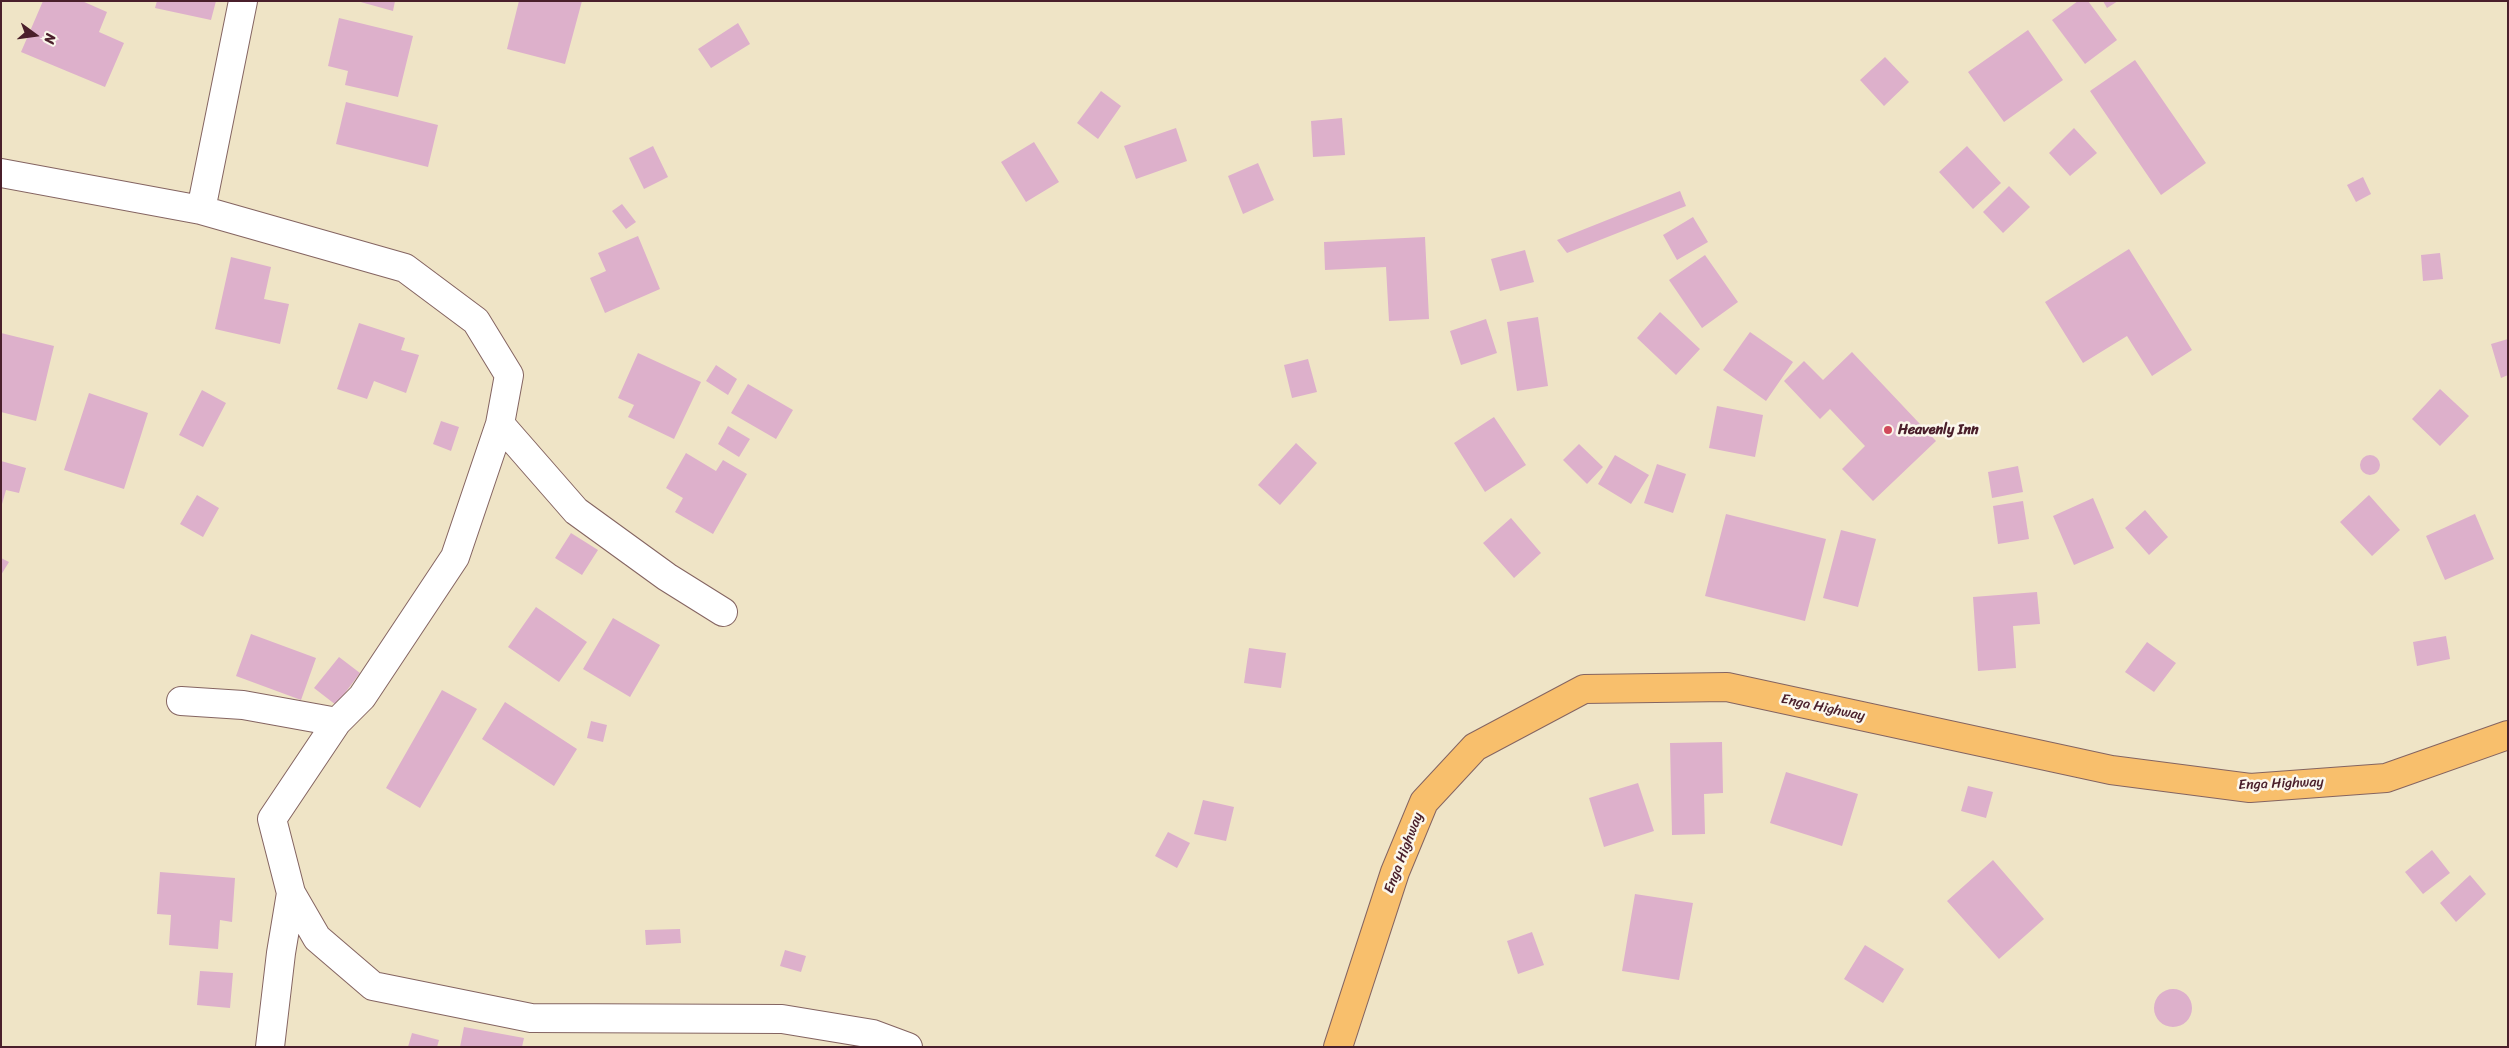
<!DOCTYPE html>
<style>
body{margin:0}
#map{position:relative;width:2509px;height:1048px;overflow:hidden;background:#efe4c6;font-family:Sriracha,sans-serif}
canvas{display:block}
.frame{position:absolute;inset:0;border:2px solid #4a1f2b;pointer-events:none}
.north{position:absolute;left:10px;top:10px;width:50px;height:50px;-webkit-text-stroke:4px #fbf7ec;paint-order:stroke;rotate:104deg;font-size:14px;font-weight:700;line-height:20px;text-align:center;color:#4a1f2b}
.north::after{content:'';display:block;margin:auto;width:18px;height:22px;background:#4a1f2b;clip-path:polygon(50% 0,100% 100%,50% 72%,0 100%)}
</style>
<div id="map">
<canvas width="2509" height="1048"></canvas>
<div class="frame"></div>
<div class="north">N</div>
</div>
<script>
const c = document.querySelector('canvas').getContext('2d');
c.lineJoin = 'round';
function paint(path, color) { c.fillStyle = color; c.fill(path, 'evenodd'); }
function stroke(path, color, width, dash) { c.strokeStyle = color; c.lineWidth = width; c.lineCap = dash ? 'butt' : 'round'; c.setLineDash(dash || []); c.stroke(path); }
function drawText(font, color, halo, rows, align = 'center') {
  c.font = font + ' Sriracha,sans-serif'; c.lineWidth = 5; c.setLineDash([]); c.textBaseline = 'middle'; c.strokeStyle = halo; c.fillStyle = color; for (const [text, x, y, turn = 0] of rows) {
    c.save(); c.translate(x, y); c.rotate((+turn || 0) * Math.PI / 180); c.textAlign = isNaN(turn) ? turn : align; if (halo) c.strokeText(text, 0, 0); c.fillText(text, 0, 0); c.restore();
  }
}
paint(new Path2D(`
 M43,1H82L107,12L99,32L124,43L105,87L21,52Z
 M157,1H216L211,20L155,8Z
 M357,1H395L393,11Z
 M519,1H582L565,64L507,49Z
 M2078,1H2088L2117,40L2085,64L2052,20Z
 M2103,1H2118L2107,8Z
 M339,18L413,36L398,97L345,85L348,71L328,66Z
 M738,23L750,44L711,68L698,49Z
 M2028,30L2063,80L2004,122L1968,72Z
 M1885,57L1909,82L1884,106L1860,80Z
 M2135,60L2206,163L2161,195L2090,91Z
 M1101,91L1121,106L1098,139L1077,123Z
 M346,102L438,125L428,167L336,144Z
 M1342,118L1345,155L1313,157L1311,121Z
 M1176,128L1187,161L1136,179L1124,146Z
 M2074,128L2097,153L2070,176L2049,153Z
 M1034,142L1059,182L1026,202L1001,162Z
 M653,146L668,177L644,189L629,158Z
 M1967,146L2001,183L1973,209L1939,172Z
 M1258,163L1274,200L1243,214L1228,176Z
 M2363,177L2371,194L2356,202L2347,185Z
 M2009,186L2030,207L2003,233L1983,212Z
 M1680,191L1686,206L1567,253L1557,240Z
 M622,204L636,222L626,229L612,211Z
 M1693,217L1708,242L1677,260L1663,235Z
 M638,236L660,289L605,313L590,278L606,271L598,253Z
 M1425,237L1429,319L1389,321L1386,267L1325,270L1324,242Z
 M2129,249L2192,350L2152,376L2127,336L2083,363L2045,302Z
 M1525,250L1534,282L1500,291L1491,259Z
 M2440,253L2443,279L2423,281L2421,255Z
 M1705,255L1738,302L1702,328L1669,280Z
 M231,257L271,267L264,299L289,304L280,344L215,329Z
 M1660,312L1700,349L1676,375L1637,338Z
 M1538,317L1548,386L1517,391L1507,322Z
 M1486,319L1497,353L1461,365L1450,331Z
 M359,323L405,338L401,350L419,355L406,393L374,381L367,399L337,389Z
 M1750,332L1793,362L1766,401L1723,370Z
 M1,333L54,346L36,421L1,412Z
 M2508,339V375L2501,378L2491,344Z
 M1852,352L1936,441L1873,501L1842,469L1865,446L1830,409L1820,419L1784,381L1804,361L1823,380Z
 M638,353L701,382L674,439L628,417L634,405L618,398Z
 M1308,359L1317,392L1292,398L1284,365Z
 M716,365L737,379L728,395L706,381Z
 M748,384L793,410L776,439L731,413Z
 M2440,389L2469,416L2440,446L2412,419Z
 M202,390L226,403L203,447L179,435Z
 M89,393L148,413L124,489L64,470Z
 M1717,406L1763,415L1755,457L1709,448Z
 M1494,417L1526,465L1485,492L1454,443Z
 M441,421L459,427L451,451L433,444Z
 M728,426L750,439L739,457L718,444Z
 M1296,443L1317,463L1280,505L1258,485Z
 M1579,444L1603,467L1587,484L1563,460Z
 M686,453L716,471L723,460L747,474L713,534L675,512L683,498L666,488Z
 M2360 465a10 10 0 1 1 20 0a10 10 0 1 1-20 0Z
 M1615,455L1649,475L1631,504L1598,484Z
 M1,461L26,468L19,493L6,490L2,504Z
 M1657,464L1686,474L1673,513L1644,503Z
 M2018,466L2023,492L1992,498L1988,472Z
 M197,495L219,508L203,537L180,524Z
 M2369,495L2400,530L2372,556L2340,522Z
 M2093,498L2114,548L2074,565L2053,516Z
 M2023,501L2029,539L1998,544L1993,506Z
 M2145,510L2168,537L2149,555L2125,528Z
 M1726,514L1826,539L1805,621L1705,596Z
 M2475,514L2494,559L2445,580L2426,536Z
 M1511,518L1541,553L1514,578L1483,543Z
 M1841,530L1876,539L1858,607L1823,598Z
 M571,533L598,550L582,575L555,558Z
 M1,558L9,562L1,575Z
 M2037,592L2040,624L2013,626L2016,668L1978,671L1973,597Z
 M536,607L587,642L559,682L508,647Z
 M613,618L660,645L630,697L583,669Z
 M251,634L316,658L301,700L236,676Z
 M2446,636L2450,659L2417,666L2413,642Z
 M2147,642L2176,663L2154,692L2125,672Z
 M1249,648L1286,653L1281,688L1244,683Z
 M339,657L360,673L336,705L314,688Z
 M442,690L477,709L420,808L386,788Z
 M505,702L577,749L554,786L482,739Z
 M591,721L607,725L603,742L587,738Z
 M1722,742L1723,793L1704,794L1705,834L1672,835L1670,743Z
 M1786,772L1858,794L1842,846L1770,823Z
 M1638,783L1654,831L1604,847L1589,798Z
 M1968,786L1993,792L1986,818L1961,811Z
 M1203,800L1234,807L1226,841L1194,834Z
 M1168,832L1190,843L1177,868L1155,856Z
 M2432,850L2450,873L2423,894L2405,872Z
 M1993,860L2044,919L1999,959L1947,901Z
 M160,872L235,878L232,922L220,920L218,949L169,945L171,915L157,914Z
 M2470,875L2486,894L2456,922L2440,903Z
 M1635,894L1693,903L1679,980L1622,971Z
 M680,929L681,943L646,945L645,930Z
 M1532,932L1544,965L1518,974L1507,941Z
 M1865,945L1904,969L1883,1003L1844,979Z
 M785,950L806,956L801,972L780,966Z
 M200,971L233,973L230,1008L197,1005Z
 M2154 1008a19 19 0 1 1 38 0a19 19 0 1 1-38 0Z
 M464,1027L524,1038L522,1047H460Z
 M412,1033L439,1040L437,1047H408Z`), '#ddb0cb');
const street = new Path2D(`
 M1,173L201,210L405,268L476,321L509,375L500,424L455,557L362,697L337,722L272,819L291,893L317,938L373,986L531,1018L782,1019L873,1034L908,1047
 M201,210L243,1
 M500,424L576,511L667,577L723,612
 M181,701L243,705L337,722
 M270,1047L281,953L291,893`);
const primary = new Path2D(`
 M1338,1047L1395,872L1424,802L1475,747L1584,689L1727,687L2111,770L2250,788L2386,778L2508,735`);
stroke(street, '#846461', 30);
stroke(primary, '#846461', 30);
stroke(street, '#fff', 28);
stroke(primary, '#f8bf6c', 28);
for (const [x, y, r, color] of [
 [1888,430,5,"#d1495b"]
]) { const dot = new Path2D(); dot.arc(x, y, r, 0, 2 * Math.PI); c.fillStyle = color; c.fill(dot); stroke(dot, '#fbf7ec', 2); }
drawText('bold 14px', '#4a1f2b', '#fbf7ec', [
 ["Heavenly Inn",1898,430]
], 'left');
drawText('14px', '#4a1f2b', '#fbf7ec', [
 ["Enga Highway",1823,708,12],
 ["Enga Highway",2281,784,-2],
 ["Enga Highway",1404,853,-69]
]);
</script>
